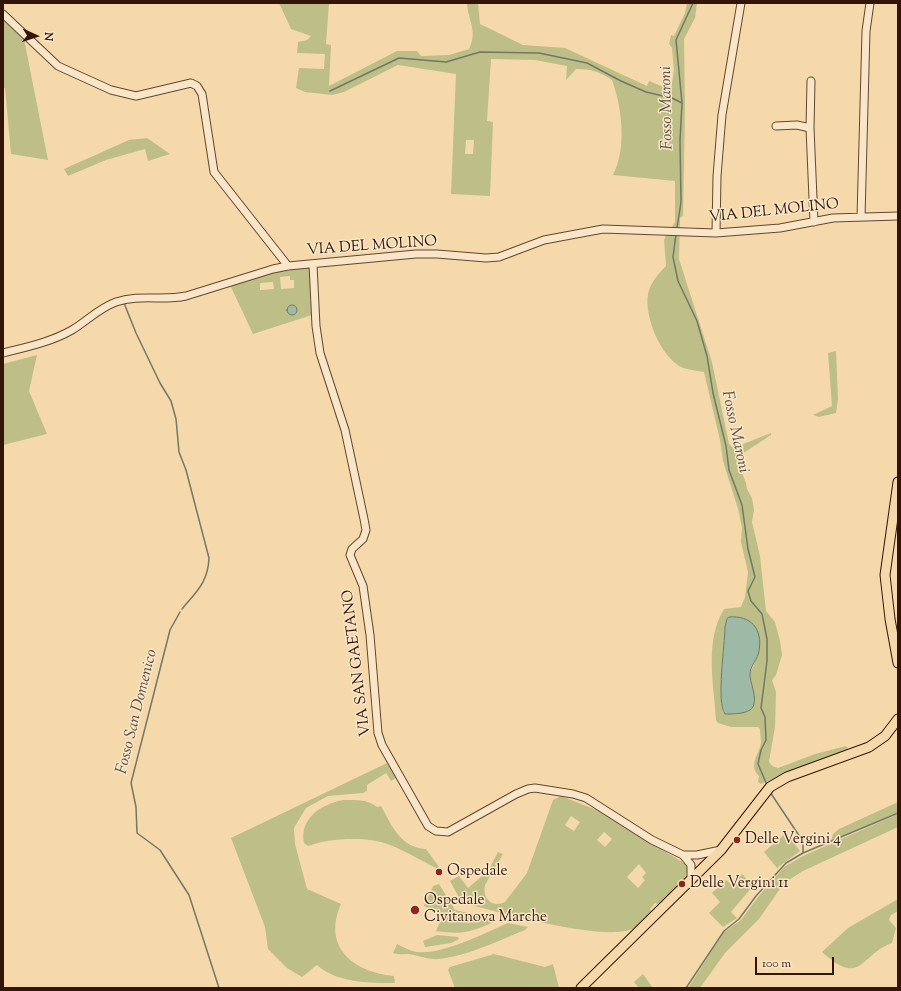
<!DOCTYPE html>
<style>
body{margin:0}
#map{position:relative;width:901px;height:991px;overflow:hidden;background:#f6d9aa;font-family:"Sorts Mill Goudy",serif}
canvas{display:block}
.frame{position:absolute;inset:0;border:4px solid #321508;pointer-events:none}
.north{position:absolute;left:16px;top:16px;width:40px;height:40px;-webkit-text-stroke:3px #f9e6c8;paint-order:stroke;rotate:93deg;font-size:11px;font-weight:700;line-height:16px;text-align:center;color:#321508}
.north::after{content:'';display:block;margin:auto;width:14px;height:18px;background:#321508;clip-path:polygon(50% 0,100% 100%,50% 72%,0 100%)}
.scale{position:absolute;left:755px;top:957px;width:79px;height:18px;box-sizing:border-box;border:2px solid #321508;border-top:0;padding-left:5px;font-size:12px;line-height:14px;white-space:nowrap;color:#321508;-webkit-text-stroke:3px #f9e6c8;paint-order:stroke}
</style>
<div id="map">
<canvas width="901" height="991"></canvas>
<div class="frame"></div>
<div class="north">N</div>
<div class="scale">100 m</div>
</div>
<script>
const c = document.querySelector('canvas').getContext('2d');
c.lineJoin = 'round';
function paint(path, color) { c.fillStyle = color; c.fill(path, 'evenodd'); }
function stroke(path, color, width, dash) { c.strokeStyle = color; c.lineWidth = width; c.lineCap = dash ? 'butt' : 'round'; c.setLineDash(dash || []); c.stroke(path); }
function drawText(font, color, halo, rows, align = 'center') {
  c.font = font + ' "Sorts Mill Goudy",serif'; c.lineWidth = 3; c.setLineDash([]); c.textBaseline = 'middle'; c.strokeStyle = halo; c.fillStyle = color; for (const [text, x, y, turn = 0] of rows) {
    c.save(); c.translate(x, y); c.rotate((+turn || 0) * Math.PI / 180); c.textAlign = isNaN(turn) ? turn : align; if (halo) c.strokeText(text, 0, 0); c.fillText(text, 0, 0); c.restore();
  }
}
paint(new Path2D(`
 M279,3H329L326,44L331,45L329,86L397,51H417L421,56L449,55L469,49C478,31 468,21 467,3H478L480,24L523,45L565,48L647,86L649,81L671,90L674,70L672,48L669,44L671,35L674,36L685,13L687,3H697L695,18L684,39L685,110L683,216L680,218L679,259L712,362L729,444L733,448L771,433V435L736,458L746,483L747,489L752,498L754,510L752,522L760,556L766,611L775,622L780,641L782,655L776,675L772,680L776,692L775,727L769,762L772,766L778,768L815,754L846,746L849,750L808,764L761,784L758,782L759,776C748,765 759,755 761,743C761,739 760,734 760,729L758,727H731L718,723L716,720C714,684 704,642 724,609L741,607L745,597L748,572L741,542L742,527L738,509L723,461L720,440L704,372C698,371 690,370 683,368C661,358 644,317 648,294C650,283 659,273 666,266L664,240L668,230L672,227L675,222V181L613,175C627,148 622,108 612,80C600,72 591,69 576,69L566,80L567,66L535,60L491,59L487,121L493,122L490,196L451,194L456,74L398,65L344,92L332,95L305,92L296,88L299,68L324,69L325,54L297,53L298,42L307,40L311,36L291,29ZM466,140H474L473,154H465ZM727,619H747L756,660L750,673L754,702L750,710L734,714H725L722,710V664Z
 M3,17L24,39L48,160L11,154L5,88H3Z
 M147,138L170,154L148,161L145,149L106,160L68,176L64,169L129,140Z
 M306,268L312,269V298L310,299V301H314L315,314L253,334L230,285L271,273ZM290,276V280H294V288L281,289L280,277ZM273,282L274,289L260,290V283Z
 M836,351L838,399L836,413L819,417L813,415L832,406L828,353Z
 M37,355L29,391L47,434L3,445V364Z
 M387,763L396,778L391,781L386,773L367,785V791L363,793L328,796L306,808L294,828L295,844L307,889L341,904C322,947 353,972 394,976L395,983C369,983 337,983 317,965L302,977L287,968L268,949L265,927L231,838Z
 M561,796L599,811L687,865C690,882 669,894 658,904L655,903L650,909L652,913C646,918 638,928 630,930C595,940 501,912 462,903L450,881L459,876L468,888L488,871L498,852L503,854L485,885C482,899 492,908 505,902L527,873L553,800ZM571,816L580,822L574,831L565,825ZM604,832L612,839L605,847L597,840ZM639,864L646,873L642,877L645,880L638,888L627,877Z
 M343,800C355,800 368,799 377,807L381,806C392,826 401,848 426,849L442,871C425,863 408,852 390,845C368,836 330,838 308,846L304,843C299,818 322,804 343,800Z
 M898,802V812L831,841L833,834L839,829Z
 M898,814V827L803,871L784,883L759,919L725,953L700,988H688L724,932L741,920L758,897L784,867L803,856Z
 M786,833L800,851L777,868L764,852Z
 M742,874L753,886L731,912L737,918L723,927L709,913L720,902L712,893L726,880L731,884Z
 M439,884L455,910L495,919L494,922C471,932 462,935 436,931L443,915L424,906L433,886Z
 M898,899V911L891,915L889,920L896,928L892,943C859,955 862,988 822,952L848,928Z
 M508,923L528,927L525,930C498,941 467,956 439,959C428,960 418,955 408,954C402,954 399,955 393,953L397,944C403,947 410,951 417,952C442,955 485,933 508,923Z
 M437,935L458,937L459,939L451,943L425,947L423,941Z
 M494,954L545,967L553,964L559,988H455L448,970L450,967Z
 M643,974L653,988H639L634,982Z`), '#bebf87');
const water = new Path2D(`
 M287 310a5 5 0 1 1 10 0a5 5 0 1 1-10 0Z
 M729,617C751,615 763,629 759,651C758,659 750,666 750,674C750,684 760,703 750,710C744,714 732,714 725,714C716,703 725,644 725,627L727,619Z`);
paint(water, '#9dbaa7');
stroke(water, '#727867', 1);
stroke(new Path2D(`
 M330,91L399,58L446,62L480,52L539,53L587,63L621,81L646,92L672,98L682,103
 M677,228L681,202L680,140L682,103L676,40L693,3
 M676,234L673,257L678,281L697,321L707,356L713,393L726,446L729,470L742,505L748,549L755,577L748,591L751,601L762,614L767,639V661L761,708L765,717L766,740L761,750L758,764L767,785
 M124,303L136,333L160,383L171,401L176,419L179,452L186,470L209,558C208,582 197,591 182,609
 M180,612L170,630L131,783L136,807L137,833L160,850L189,895L219,988
 M770,792L800,837L803,843V853
 M686,988L724,931L739,919L756,896L786,863L803,853L898,813`), '#727867', 1.5);
const minor = new Path2D(`
 M3,14L58,66L111,90L136,96L191,83L197,86L202,94L214,172L288,266
 M811,81L810,128L814,222
 M776,126L797,125L810,128
 M861,217L866,31L870,3
 M716,233L717,176L722,115L741,3
 M313,264L316,326L320,353L345,430L364,519L366,530L363,539L352,549L350,555L363,586L370,635L378,733L382,745L428,826L436,831L448,832L516,794L528,789L535,788L573,794L586,798L652,840L683,855H697L721,850
 M3,353C27,347 51,342 72,330C87,321 99,308 116,302C139,294 163,301 186,296L273,269L288,266L416,254H437L486,258L499,257L544,240L603,229L716,233L780,228L833,218L898,216
 M683,855L691,865V880`);
const major = new Path2D(`
 M898,482L885,575L890,619L898,663
 M581,988L721,850L770,787L787,777L869,747L885,736L898,719`);
stroke(minor, '#634630', 9);
stroke(major, '#321508', 11);
stroke(minor, '#f9e6c8', 7);
stroke(major, '#f6d9aa', 9);
for (const [x, y, r, color] of [
 [737,840,4,"#8f2418"],
 [439,872,4,"#8f2418"],
 [682,884,4,"#8f2418"],
 [415,910,5,"#8f2418"]
]) { const dot = new Path2D(); dot.arc(x, y, r, 0, 2 * Math.PI); c.fillStyle = color; c.fill(dot); stroke(dot, '#f9e6c8', 1.5); }
drawText('15px', '#321508', '#f9e6c8', [
 ["VIA DEL MOLINO",774,212,-6],
 ["VIA DEL MOLINO",372,247,-4],
 ["VIA SAN GAETANO",358,663,-97]
]);
drawText('15px', '#321508', '#f9e6c8', [
 ["Delle Vergini 4",745,840],
 ["Ospedale",447,872],
 ["Delle Vergini 11",690,884],
 ["Ospedale",424,901],
 ["Civitanova Marche",424,918]
], 'left');
drawText('italic 16px', '#574f40', '#f9e6c8', [
 ["Fosso Maroni",668,108,-91],
 ["Fosso Maroni",734,432,78],
 ["Fosso San Domenico",138,712,-76]
]);
</script>
